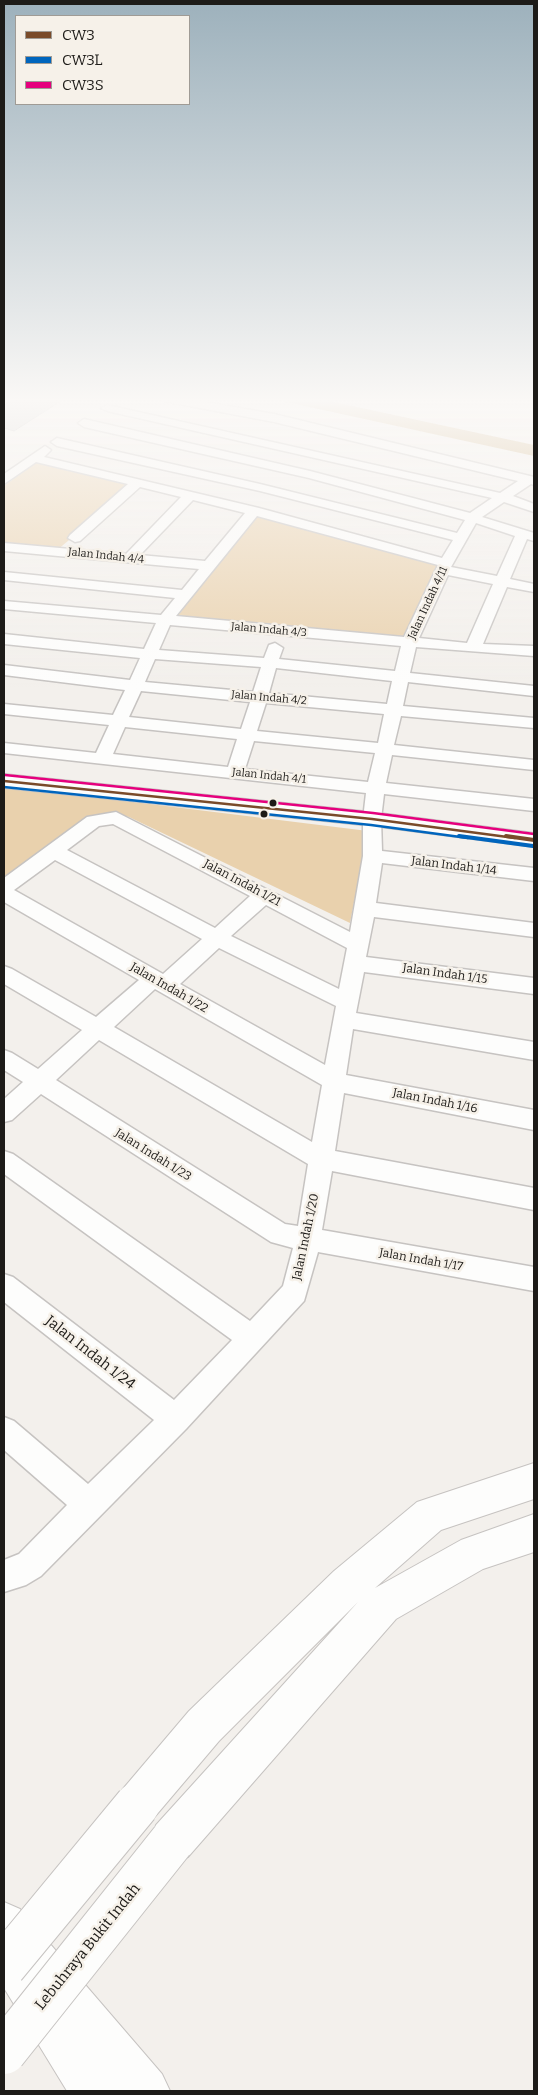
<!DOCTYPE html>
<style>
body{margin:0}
#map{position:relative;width:538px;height:2095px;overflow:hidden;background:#f3f0ec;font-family:Bitter,serif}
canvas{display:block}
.frame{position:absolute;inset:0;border:5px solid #1d1b18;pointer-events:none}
.legend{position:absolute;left:15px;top:15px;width:175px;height:90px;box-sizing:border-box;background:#f6f1e9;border:1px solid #9f9b95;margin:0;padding:6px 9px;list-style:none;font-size:15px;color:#1d1b18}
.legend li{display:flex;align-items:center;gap:10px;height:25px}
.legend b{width:25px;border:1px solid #9f9b95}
</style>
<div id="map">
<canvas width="538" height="2095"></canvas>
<div class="frame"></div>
<ul class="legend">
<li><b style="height:6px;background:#7a4b2a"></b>CW3</li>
<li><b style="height:6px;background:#0065bd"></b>CW3L</li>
<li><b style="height:6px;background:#e5007d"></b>CW3S</li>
</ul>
</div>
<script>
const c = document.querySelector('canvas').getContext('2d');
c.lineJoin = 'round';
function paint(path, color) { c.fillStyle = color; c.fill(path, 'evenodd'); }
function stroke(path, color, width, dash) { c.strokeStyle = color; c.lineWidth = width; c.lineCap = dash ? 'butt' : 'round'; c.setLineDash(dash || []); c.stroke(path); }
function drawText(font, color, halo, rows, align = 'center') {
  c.font = font + ' Bitter,serif'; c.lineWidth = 5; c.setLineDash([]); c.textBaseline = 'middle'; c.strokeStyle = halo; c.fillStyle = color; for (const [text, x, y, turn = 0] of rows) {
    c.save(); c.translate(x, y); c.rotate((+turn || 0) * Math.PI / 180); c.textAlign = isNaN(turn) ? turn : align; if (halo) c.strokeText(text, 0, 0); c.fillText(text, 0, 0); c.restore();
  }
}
paint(new Path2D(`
 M36,462L137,483L56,551L4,545V486Z
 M256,513L441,565L406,640L177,617Z
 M4,786L368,831L350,923L129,817L113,813L92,817L4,881Z`), '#e9d1ad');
paint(new Path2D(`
 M283,398H315L534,445V456L291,403L285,402Z`), '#ccad79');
const building = new Path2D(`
 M16,398H58L64,399L14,431L4,428V405Z`);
paint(building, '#cccdcc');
stroke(building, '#b2b2b1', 1);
const minor = new Path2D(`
 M157,398H182L274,414L534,477V485L531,484L513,496L534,504V512L504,502L482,517L534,533V541L527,539L510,579L534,584V592L507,587L483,644L534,646V656L416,647L410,673L534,686V696L408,682L403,706L534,718V728L401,716L394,745L534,760V770L392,755L386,783L534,799V811L384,794L381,819L382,851L534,868V881L382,863L376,903L534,923V937L374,917L366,957L534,978V994L364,972L356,1013L534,1042V1060L353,1029L346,1075L534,1110V1130L344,1093L335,1151L534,1188V1210L332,1171L322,1230L534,1267V1291L318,1252L304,1301L186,1429L41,1576L26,1585L4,1592V1560L19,1554L67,1505L4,1450V1417L14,1421L88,1484L154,1420L4,1302V1274L13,1277L174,1400L232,1340L4,1174V1151L13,1154L250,1321L283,1286L293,1248L271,1242L41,1094L12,1120L4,1122V1099L23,1082L4,1070V1050L12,1053L38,1069L82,1030L4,984V966L12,969L96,1017L139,980L4,902V878L87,817L116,812L350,932L363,856V819L366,793L4,753V743L96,753L109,725L4,714V704L113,715L125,690L4,675V665L130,680L140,658L4,644V634L144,649L156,623L4,609V601L161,615L175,598L4,580V572L182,590L199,569L4,551V543L126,554L181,497L140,487L80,541L75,542L68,538L70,535L128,484L36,462L4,484V474L45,446L51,450L44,457L259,508L442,558L453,540L260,491L57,446L51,442L57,438L260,484L457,533L465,520L309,478L84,427L78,423L84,419L310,471L470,513L492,498L107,411L101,408L107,405L500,493L518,481L274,422L163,401ZM193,500L245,513L205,561L140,555ZM257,516L438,565L404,637L176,616ZM476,523L515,536L497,576L451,567ZM448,575L493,584L467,643L419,638ZM170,625L401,646L395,671L279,659L283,648L275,643L269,645L264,658L159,650ZM155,659L261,667L253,692L145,682ZM276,668L392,681L387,704L269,693ZM141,691L250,702L241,729L129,717ZM266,703L384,714L378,743L257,731ZM125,727L237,739L228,767L113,754ZM254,741L375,753L368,782L245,769ZM113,824L250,896L215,928L67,850L99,826ZM55,860L202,939L163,974L14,890ZM266,905L347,948L339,989L231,936ZM219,948L336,1006L325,1065L180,984ZM155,989L322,1085L312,1142L114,1027ZM99,1040L308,1164L298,1226L285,1224L56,1080Z`);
const major = new Path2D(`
 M4,774L372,812L534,833V847L372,826L4,788Z`);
const highway = new Path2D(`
 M534,1463V1499L441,1530L375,1588L461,1540L534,1514V1552L483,1569L396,1619L188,1857L172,1863L156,1857L150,1841L156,1825L358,1602L219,1741L152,1820L137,1827L122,1820L115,1805L122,1790L189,1711L334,1571L417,1502Z
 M4,1902L20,1909L162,2074L170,2091H67L4,1988Z`);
stroke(minor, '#c6c3c1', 3);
stroke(major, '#c6c3c1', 2);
stroke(highway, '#c6c3c1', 2);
paint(minor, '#fdfdfc');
paint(major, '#fdfdfc');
paint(highway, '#fdfdfc');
const highwayBridge = new Path2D(`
 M4,1966L137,1805
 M4,2052L172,1841`);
stroke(highwayBridge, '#c6c3c1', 46, []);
stroke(highwayBridge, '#fdfdfc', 44);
stroke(new Path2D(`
 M4,781L372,819L515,838`), '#7a4b2a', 2.5);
stroke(new Path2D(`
 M506,836L534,840`), '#7a4b2a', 4);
stroke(new Path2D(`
 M4,787L371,825L468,838`), '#0065bd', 2.5);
stroke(new Path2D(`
 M459,836L533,846`), '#0065bd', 4);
stroke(new Path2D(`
 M5,775L373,813L534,834`), '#e5007d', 2.5);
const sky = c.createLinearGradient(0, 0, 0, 691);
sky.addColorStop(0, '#9db1bc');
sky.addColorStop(0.58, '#faf8f6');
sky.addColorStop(1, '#faf8f600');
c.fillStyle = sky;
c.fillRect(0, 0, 538, 691);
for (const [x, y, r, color] of [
 [273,803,4.5,"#1d1b18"],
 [264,814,4.5,"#1d1b18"]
]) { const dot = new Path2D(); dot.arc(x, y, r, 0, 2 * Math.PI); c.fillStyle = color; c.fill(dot); stroke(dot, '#f6f1e9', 2); }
drawText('11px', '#1d1b18', '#f6f1e9', [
 ["Jalan Indah 4/4",106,556,6],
 ["Jalan Indah 4/11",428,603,-65],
 ["Jalan Indah 4/3",269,630,5],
 ["Jalan Indah 4/2",269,698,5],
 ["Jalan Indah 4/1",269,776,6]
]);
drawText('12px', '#1d1b18', '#f6f1e9', [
 ["Jalan Indah 1/14",454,866,7],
 ["Jalan Indah 1/21",242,883,28],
 ["Jalan Indah 1/15",445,974,8],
 ["Jalan Indah 1/22",169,988,30],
 ["Jalan Indah 1/16",435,1101,11],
 ["Jalan Indah 1/23",153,1155,32],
 ["Jalan Indah 1/20",306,1237,-78],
 ["Jalan Indah 1/17",421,1260,10]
]);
drawText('15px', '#1d1b18', '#f6f1e9', [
 ["Jalan Indah 1/24",90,1353,38],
 ["Lebuhraya Bukit Indah",88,1947,-51]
]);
</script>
